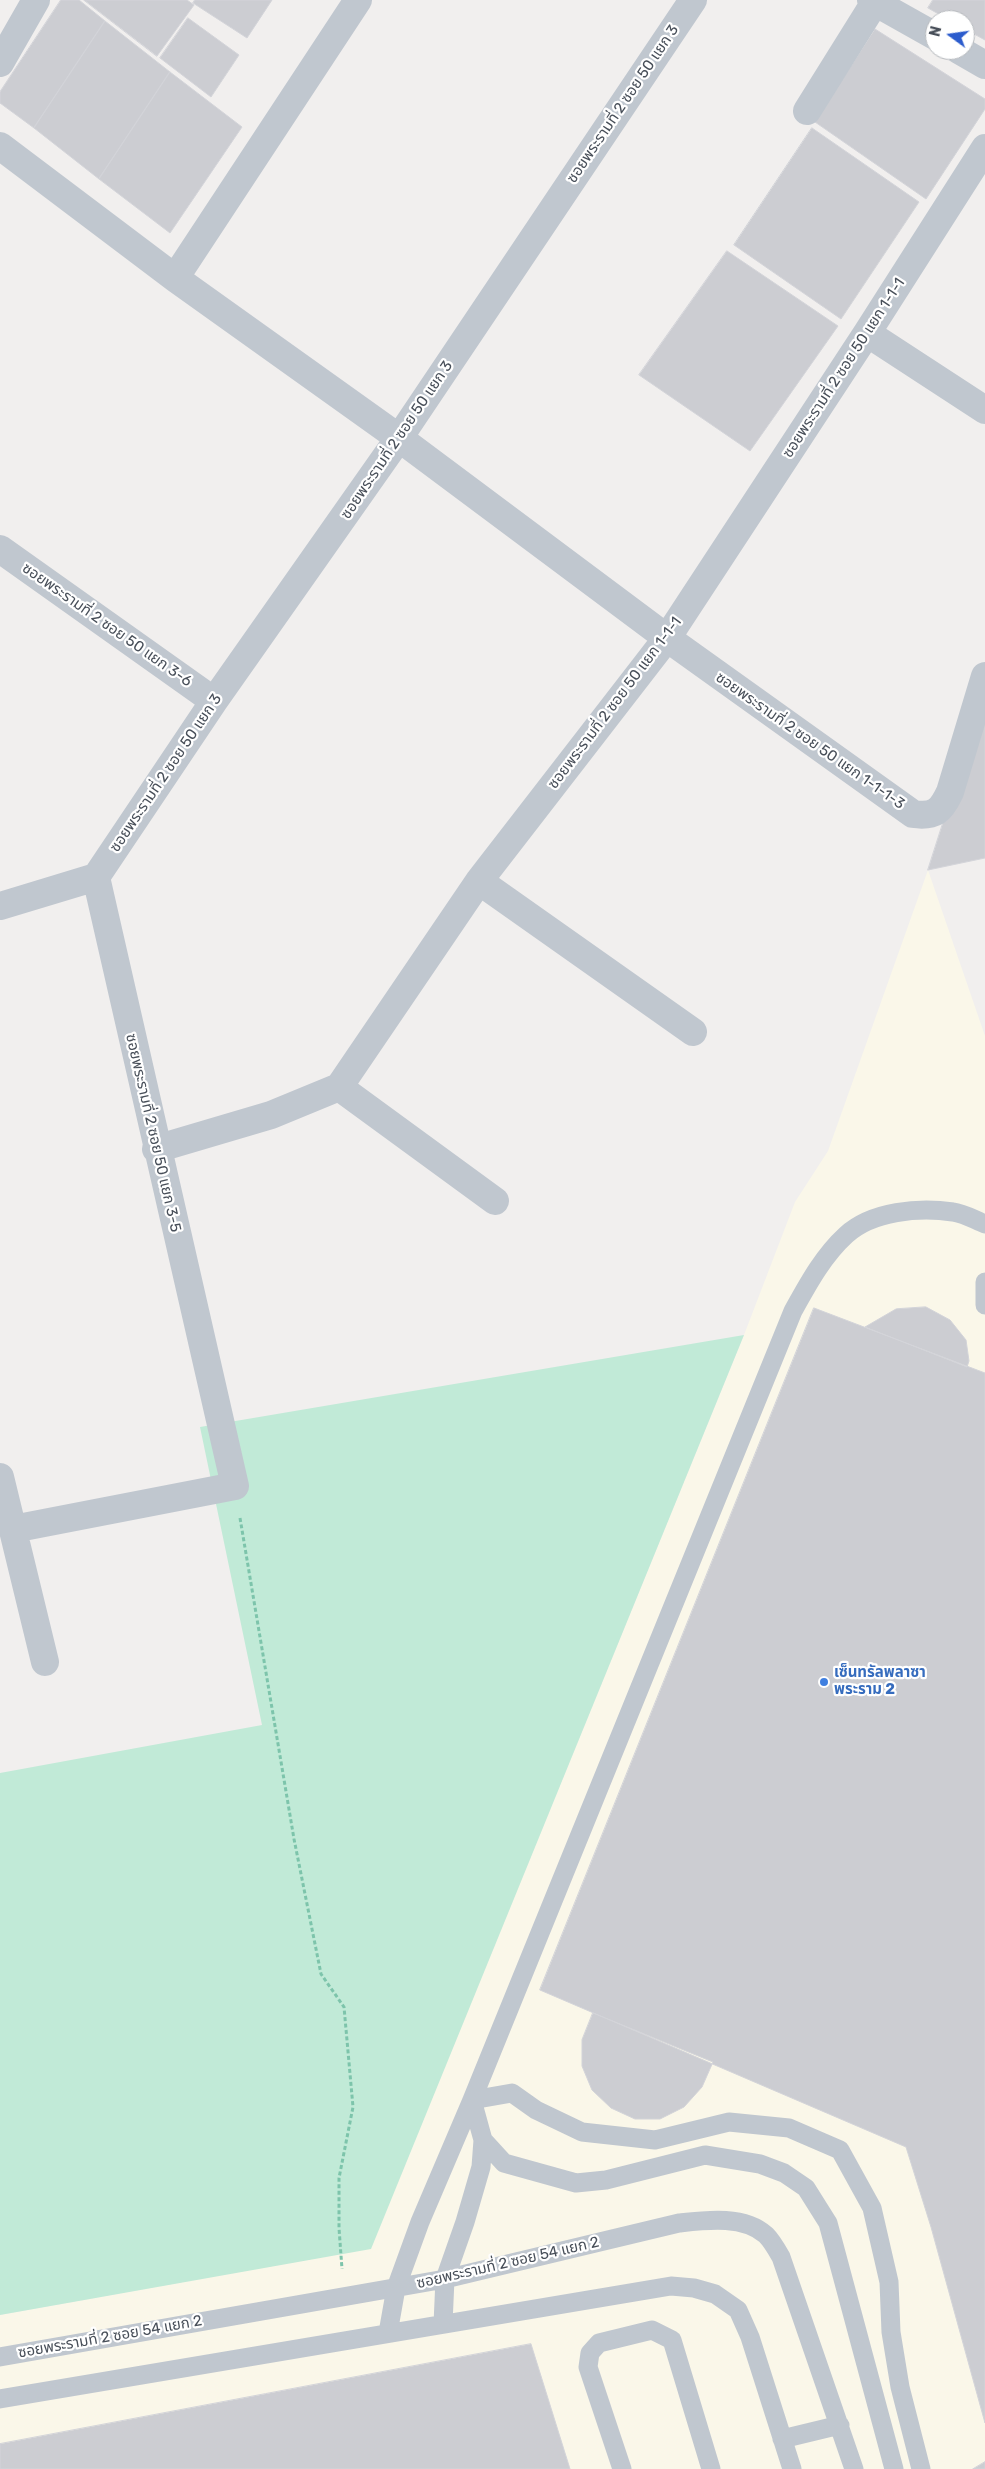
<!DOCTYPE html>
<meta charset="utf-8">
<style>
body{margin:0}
#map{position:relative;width:985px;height:2469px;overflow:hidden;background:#f1efee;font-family:Rubik,sans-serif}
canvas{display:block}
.north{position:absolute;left:925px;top:10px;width:50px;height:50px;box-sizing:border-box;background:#fff;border:1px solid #b6b9bd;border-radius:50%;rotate:284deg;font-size:14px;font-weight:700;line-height:20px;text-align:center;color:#484f59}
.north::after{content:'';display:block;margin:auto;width:18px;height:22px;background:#2c5ccd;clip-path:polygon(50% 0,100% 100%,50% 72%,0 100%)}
</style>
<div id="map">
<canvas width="985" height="2469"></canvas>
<div class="north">N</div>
</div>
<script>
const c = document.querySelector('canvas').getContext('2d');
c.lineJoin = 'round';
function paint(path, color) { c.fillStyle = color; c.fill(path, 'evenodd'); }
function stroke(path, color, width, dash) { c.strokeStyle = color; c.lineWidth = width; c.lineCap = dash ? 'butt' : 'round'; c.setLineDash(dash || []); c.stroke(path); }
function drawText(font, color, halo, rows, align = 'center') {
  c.font = font + ' Rubik,"Noto Sans Thai",sans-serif'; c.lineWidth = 4.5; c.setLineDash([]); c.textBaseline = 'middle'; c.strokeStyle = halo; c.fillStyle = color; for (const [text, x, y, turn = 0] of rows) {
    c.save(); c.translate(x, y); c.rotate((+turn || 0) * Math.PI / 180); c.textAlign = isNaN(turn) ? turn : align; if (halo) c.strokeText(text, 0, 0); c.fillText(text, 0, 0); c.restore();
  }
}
paint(new Path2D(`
 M928,870L985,1036V2469H0V2315L371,2248L744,1335L795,1202L828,1151Z`), '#faf7e9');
paint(new Path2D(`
 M744,1335L371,2249L0,2315V1773L262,1725L200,1427Z`), '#c1ead7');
const building = new Path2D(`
 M61,0H79L105,21L34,128L0,103V92Z
 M84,0H187L194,5L157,56Z
 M195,0H272L247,38L193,3Z
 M933,0H985V40L965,29V20H949L928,8Z
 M188,18L239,55L211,97L160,58Z
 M105,21L170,72L99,179L34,128Z
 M875,29L985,99V109L926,199L815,122Z
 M170,72L242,127L170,233L99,179Z
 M812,128L919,202L841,319L734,245Z
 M727,251L838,326L750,451L639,375Z
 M985,691V858L928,870Z
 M926,1307L950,1320L966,1340L969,1361L967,1367L865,1327L896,1309Z
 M814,1308L985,1373V2423L931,2227L906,2147L540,1990Z
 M593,2013L713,2062L702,2087L684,2107L660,2119H635L611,2108L592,2090L582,2066V2040Z
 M531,2344L570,2469H0V2444Z
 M985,2462V2469H973Z`);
paint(building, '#cccdd2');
stroke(building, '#d3d4d9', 1);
stroke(new Path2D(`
 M240,1518L294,1839L321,1974L344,2007L353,2107L339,2178V2228L342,2269`), '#7dc4ab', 3, [4, 2.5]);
stroke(new Path2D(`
 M985,1282V1305
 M472,2100L512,2093L536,2110L582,2132L655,2140L729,2122L789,2128L840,2150L872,2208L889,2282L891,2332L900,2387L921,2469
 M483,2140L504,2163L576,2183L606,2180L705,2155L760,2164L784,2173L806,2188L828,2223L894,2469
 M443,2324L445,2279L465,2222L481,2167L483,2140L472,2100
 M388,2333L396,2288L420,2222L472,2100L793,1311C808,1284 823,1256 846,1235C872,1211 919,1207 953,1212C963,1213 975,1220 985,1224
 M0,2357L445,2279L679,2223C706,2220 744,2215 766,2235C772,2241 777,2250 781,2257L854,2469
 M0,2399L671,2286L694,2288L715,2294L738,2310L750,2337L792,2469
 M782,2439L840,2425
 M622,2469L588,2367L590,2353L599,2343L652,2330L672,2340L711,2469`), '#c0c7cf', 19);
stroke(new Path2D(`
 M871,0L935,36
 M959,50L985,65
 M0,63L36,0
 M807,111L875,2
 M0,146L175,278L399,438L667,638L913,814C935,817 941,811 950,792L985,676
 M175,278L358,0
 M867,333L985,410
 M0,549L214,701
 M96,877L214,701L399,438L693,0
 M479,881L693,1032
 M0,906L96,877L235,1486L13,1529
 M339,1087L495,1201
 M156,1149L271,1115L339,1087L479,881L667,638L867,333L985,148
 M0,1477L45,1662`), '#c0c7cf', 28);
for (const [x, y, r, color] of [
 [824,1682,5,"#3f7fe0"]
]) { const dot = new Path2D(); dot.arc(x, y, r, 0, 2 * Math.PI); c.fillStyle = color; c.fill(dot); stroke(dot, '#fff', 2); }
drawText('15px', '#484f59', '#fff', [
 ["ซอยพระรามที่ 2 ซอย 50 แยก 3",623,104,-56],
 ["ซอยพระรามที่ 2 ซอย 50 แยก 1-1-1",844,368,-57],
 ["ซอยพระรามที่ 2 ซอย 50 แยก 3",397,440,-56],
 ["ซอยพระรามที่ 2 ซอย 50 แยก 3-6",107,625,35],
 ["ซอยพระรามที่ 2 ซอย 50 แยก 1-1-1",615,703,-53],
 ["ซอยพระรามที่ 2 ซอย 50 แยก 1-1-1-3",810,741,35],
 ["ซอยพระรามที่ 2 ซอย 50 แยก 3",166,773,-56],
 ["ซอยพระรามที่ 2 ซอย 50 แยก 3-5",153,1133,77],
 ["ซอยพระรามที่ 2 ซอย 54 แยก 2",508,2263,-13],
 ["ซอยพระรามที่ 2 ซอย 54 แยก 2",110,2337,-10]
]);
drawText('bold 15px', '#366cbe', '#fff', [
 ["เซ็นทรัลพลาซา",834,1673],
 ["พระราม 2",834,1690]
], 'left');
</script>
